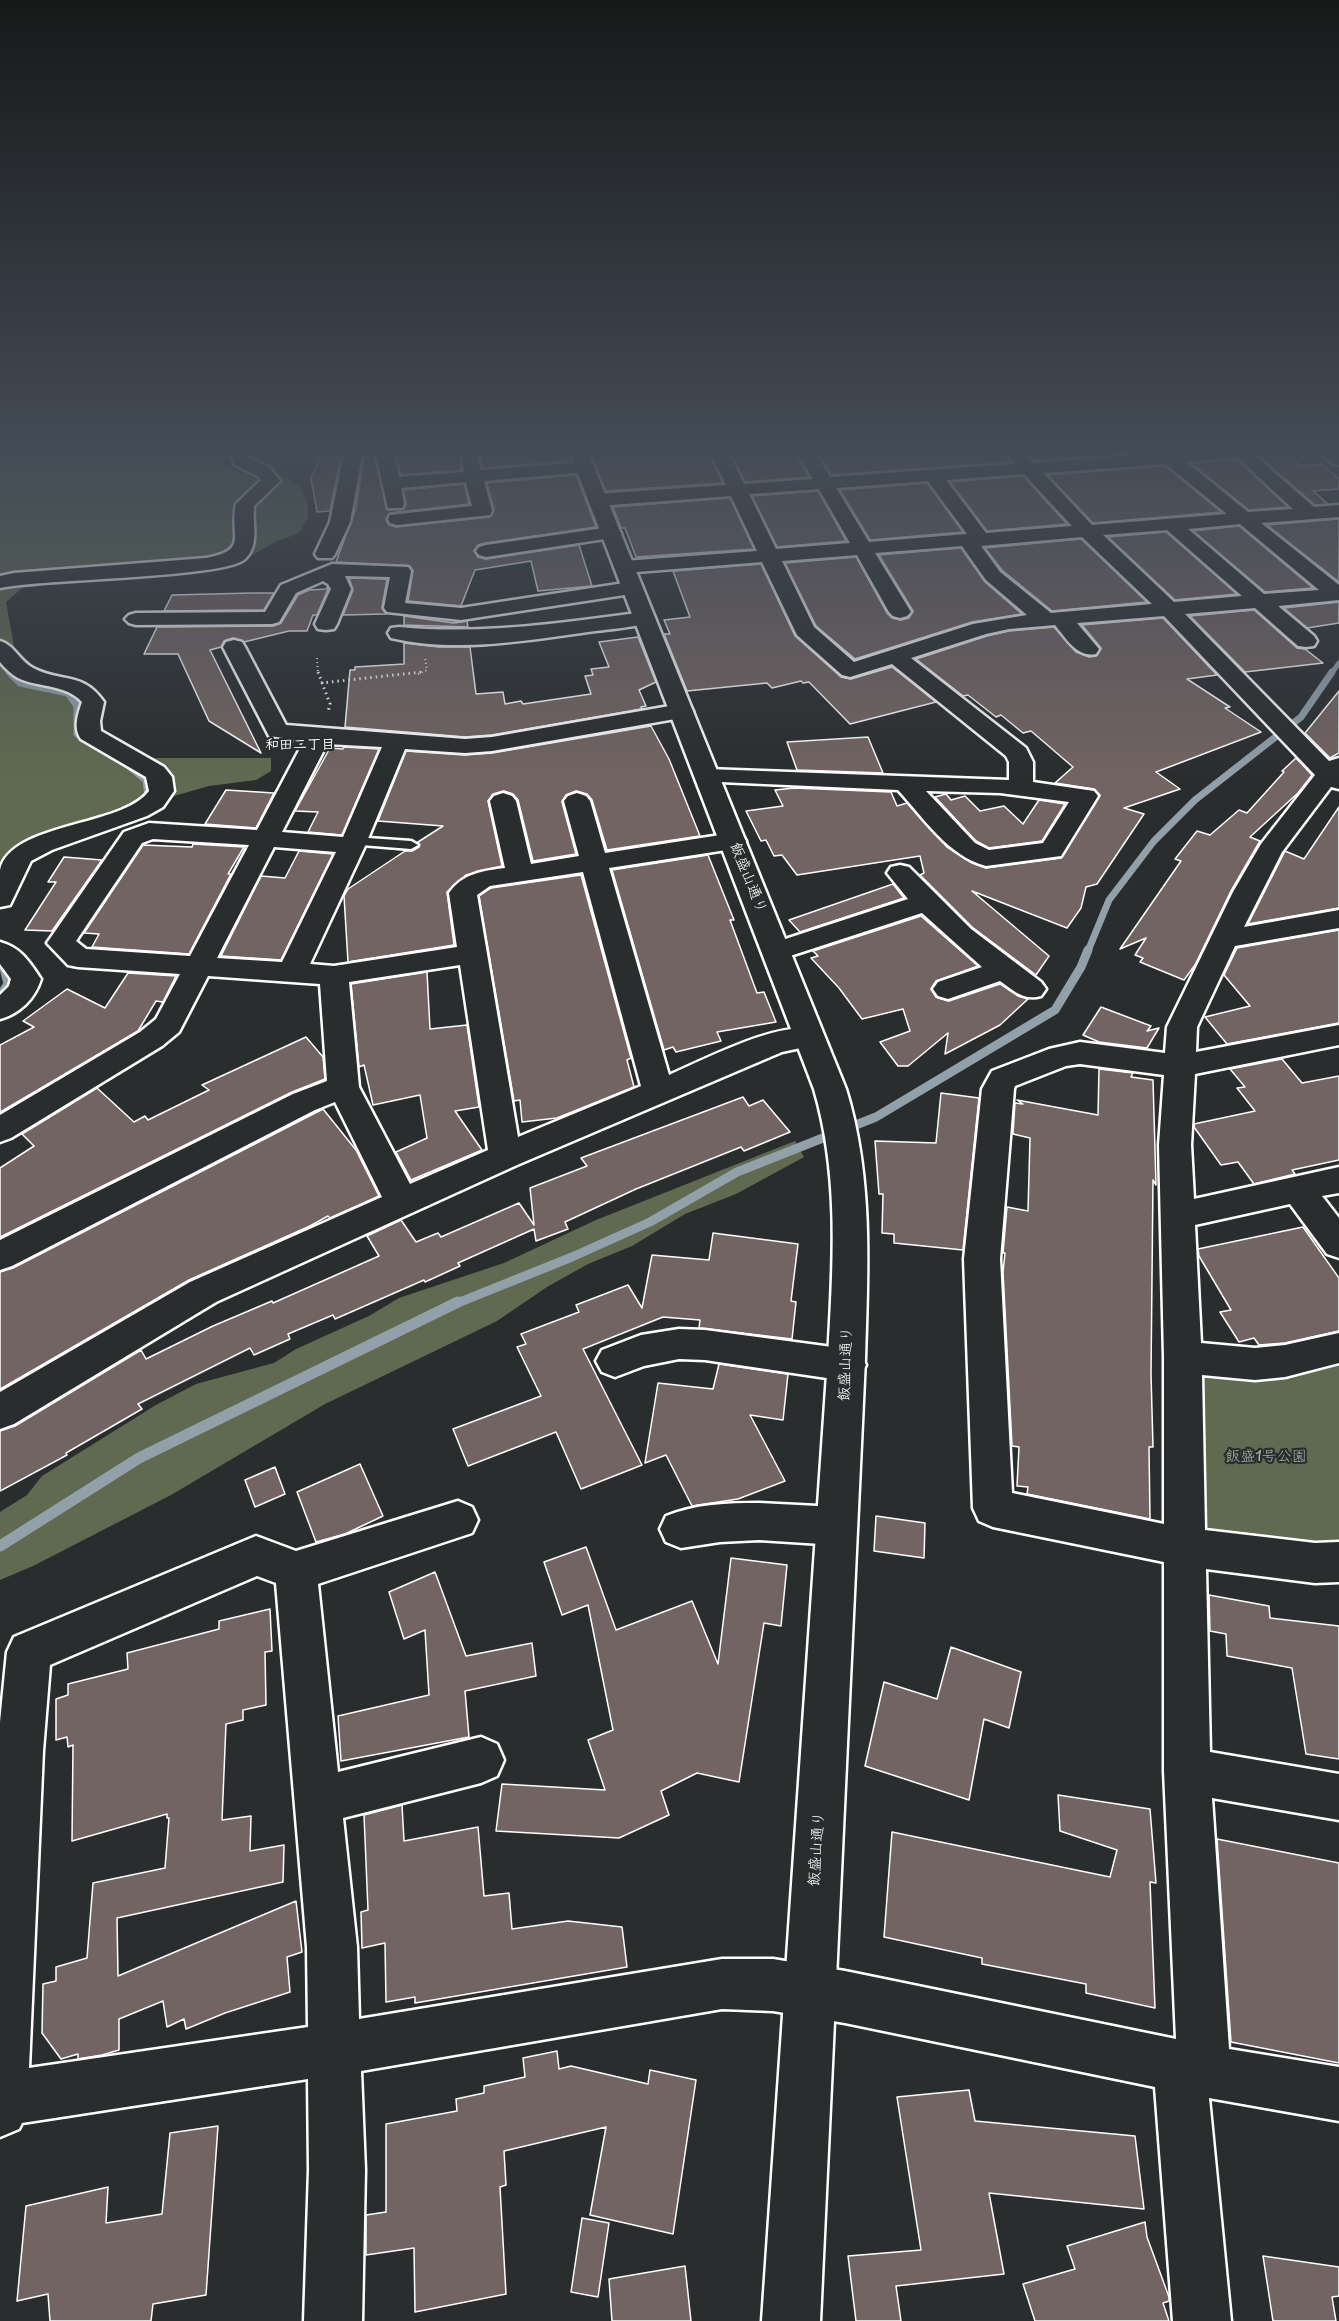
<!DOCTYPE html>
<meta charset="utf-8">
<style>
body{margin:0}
canvas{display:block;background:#2a2d2e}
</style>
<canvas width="1339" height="2321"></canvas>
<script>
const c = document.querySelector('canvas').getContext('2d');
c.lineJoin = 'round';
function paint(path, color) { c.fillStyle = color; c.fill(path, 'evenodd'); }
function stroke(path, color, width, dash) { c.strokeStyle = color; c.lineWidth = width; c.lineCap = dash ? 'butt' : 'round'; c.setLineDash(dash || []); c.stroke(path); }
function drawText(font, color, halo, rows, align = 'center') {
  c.font = font + ' "Playpen Sans","Klee One",sans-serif'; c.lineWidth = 4.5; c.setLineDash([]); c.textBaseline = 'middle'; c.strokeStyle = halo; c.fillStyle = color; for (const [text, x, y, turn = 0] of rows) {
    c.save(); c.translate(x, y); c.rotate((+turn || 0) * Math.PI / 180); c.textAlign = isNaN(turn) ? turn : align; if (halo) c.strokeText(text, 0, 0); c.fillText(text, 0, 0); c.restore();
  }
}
paint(new Path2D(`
 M0,455H227L221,463L236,471L287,477L302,488L307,501L308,518L299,533L275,542L252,555L219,565L34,583L21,589L6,602L14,646L34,675L82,691L92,737L147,758H271V771L256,780L209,786L146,804L43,849L0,880Z
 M795,1141L804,1157L736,1194L685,1214L632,1246L588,1264L547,1287L497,1321L325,1404L171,1495L33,1566L0,1580V1512L27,1495L42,1476L156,1405L196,1384L274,1363L296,1349L369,1316L399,1298L504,1263L596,1220Z
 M1339,1356V1552L1194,1540L1192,1366Z`), '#5f6a51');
stroke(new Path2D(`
 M0,663L11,674
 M1331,674L1339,663`), '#92a1a9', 5);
stroke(new Path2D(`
 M9,672L20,683L68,693L77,706V734L87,741
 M130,767L146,780L148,797L144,800
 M1088,951L1109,900L1154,841L1195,800L1301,717L1332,672`), '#92a1a9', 7);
stroke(new Path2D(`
 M0,966L4,968L8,984L0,996
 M455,1304L572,1257L650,1222L737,1172L876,1117L1055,1010L1081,967L1088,950`), '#92a1a9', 9);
stroke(new Path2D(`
 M0,1546L139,1458L458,1302`), '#92a1a9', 11);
const building = new Path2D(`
 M427,455H460L461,470L401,475L397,457Z
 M478,455H569L571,461L483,468Z
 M591,455H710L723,483L606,491Z
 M732,455H797L809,477L745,482Z
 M820,455H1007L1011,462L831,475Z
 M1029,455H1110L1034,461Z
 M1288,455L1300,466L1322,464L1339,479V489L1313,491L1328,504L1315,505L1260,457Z
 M341,456L330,511L317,512L311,479L320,457Z
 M364,456H374L388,510L404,509L406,504L404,490L464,484L469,504L390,513L386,520L389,525L396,527L490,517L494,510L487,483L576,475L596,527L486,543L478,545L474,551L478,557L486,559L579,545L592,586L538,591L531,561L475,570L461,606L408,601L413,571L410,566L336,562L356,508Z
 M1236,459L1288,507L1249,510L1192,464Z
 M1165,466L1221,512L1093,523L1048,475Z
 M1023,476L1067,524L987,531L950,482Z
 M927,483L963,532L870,540L840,490Z
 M818,491L846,541L777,547L752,496Z
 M730,498L754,549L636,557L625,528H621L613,507Z
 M1339,519V582L1267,525Z
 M1239,526L1313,588L1265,592L1193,531Z
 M1166,532L1237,594L1175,600L1108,537Z
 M1081,539L1147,602L1052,611L1002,570L985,548Z
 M961,548L985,582L1022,614L972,622L855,659L816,626L785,563L856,557L887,613L892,618L901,620L909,618L913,611L879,555Z
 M761,564L795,636L841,677L851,679L892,667L936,702L850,724L809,682L803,683L801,681L772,688L767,683L687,691L664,634H670L664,620L690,617L673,571Z
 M349,578L387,579L382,608L386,614L343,615L353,590Z
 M327,587L328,589L317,615H313L307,631H289L244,642L233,638L224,641L221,647L210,650L261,753L209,721L178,654H144L157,627L273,626L281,623L298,595L309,590L326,589Z
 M251,593H274L264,610L164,611L172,595Z
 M1339,602V623L1307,628L1284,608Z
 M1254,610L1297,648L1305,649L1323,663L1245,672L1190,616Z
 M404,616L454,623L467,621L468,627L404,625Z
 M1163,618L1217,675L1187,679L1230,707L1225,708L1261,732L1156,772L1180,789L1124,808L1144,814L1097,884L1086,887L1081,908L1067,928L972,891L1049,956L1036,975L972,927L920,875L924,873L920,856L797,875L782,855L774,856L766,840L761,841L746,811L783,806L775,790L794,788L891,792L897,806L907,803L947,847L972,863L986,868L1061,858L1100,795L1094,789L1055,783L1073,767L1031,731L1023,733L1001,715L996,717L968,695L963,696L916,659L987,636L1009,631L1054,627L1076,652L1089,657L1096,656L1101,648L1082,625Z
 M638,637L656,682L639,690L646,706L641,707L642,709L492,735L465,737L345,727L350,670H355V667L404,664V643L439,647H470L476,694L503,692L505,704L521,701L523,704L591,694L585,676L593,675L591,669L609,667L599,642Z
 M1339,691V753L1330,758L1305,733Z
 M651,726L669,759L700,836L607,850L592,800L587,794L576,791L566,795L562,802L576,854L533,861L518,800L513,794L504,791L493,794L488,801L502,866L466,875L447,892L454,945L348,962L344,896L348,889L405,851H412L419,847L418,842L443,826L378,821L406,751L465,755L492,753Z
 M868,737L883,773L797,770L787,742Z
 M344,747L379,749L342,835L308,832L318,812L295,811L330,748L343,749Z
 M1296,758L1312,775L1298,793L1250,837L1260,841L1231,891L1195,965L1184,980L1140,962L1143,958L1135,955L1146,938L1120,949L1181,861L1175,859L1197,831L1210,835L1239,810L1247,813L1284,772L1282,771Z
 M226,790L274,793L256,828L205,824Z
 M946,794L951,800L965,796L980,811L1004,806L1023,824L1039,800L1065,804L1042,841L989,848L976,841L935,797Z
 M1339,807V908L1248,924L1285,851L1304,859Z
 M193,844L244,847L228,874H231L189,954L92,947L99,934L84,933L143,845L192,847Z
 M299,851L333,854L281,960L221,956L261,876L285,878Z
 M708,855L734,920H730L757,993L764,992L776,1022L717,1032L721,1041L676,1052L673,1047L664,1050L612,870Z
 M64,857L102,860L52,931L25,930L56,882H48Z
 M581,875L631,1058L627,1060L634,1087L557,1118L522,1122L520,1100L514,1101L479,896L491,888Z
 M893,884L904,898L800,932L789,920Z
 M921,916L978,966L936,981L931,989L936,997L949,1001L1000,984L1018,996L1028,999L1000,1025L945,1054L948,1033L908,1066H898L880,1042L910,1031L903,1009L862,1019L839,988L811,958L818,956L813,951Z
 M1339,930V1023L1227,1044L1205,1017L1250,1006L1224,975L1237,948Z
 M427,972L430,1029L467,1025L479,1107L455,1111L482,1150L411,1180L396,1152L427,1138L420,1095L373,1105L364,1065L359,1067L351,984Z
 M128,973L176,976L163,1002L156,1001L138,1031L0,1112V1045L34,1027L23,1021L67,989L105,1008Z
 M1101,1007L1151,1026L1147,1031L1159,1028L1147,1048L1099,1042L1083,1035Z
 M306,1037L323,1057L325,1079L292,1092L0,1237V1168L34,1146L22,1134L97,1088L134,1122L145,1116L148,1120L209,1090L202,1085Z
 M1282,1059L1302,1083L1339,1076V1160L1292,1170L1295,1174L1254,1184L1238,1162L1221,1165L1194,1127V1124L1255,1111L1237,1088L1245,1087L1230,1069Z
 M1099,1069L1133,1073L1131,1077L1153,1080L1156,1185L1153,1180L1151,1374L1153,1447H1149L1150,1519L1027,1494L1028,1487L1017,1486L1019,1447L1012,1446L1003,1272L1005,1253H1003L1007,1207L1028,1211L1030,1138L1013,1134L1015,1103L1023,1104L1017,1100L1098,1115Z
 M941,1093L979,1098L963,1250L894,1243V1234L882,1233L883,1194H879L875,1141L936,1143Z
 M743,1097L749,1106L763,1100L790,1132L744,1151L741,1147L636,1189L565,1222L568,1229L536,1241L534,1229L458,1263L460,1266L425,1282L424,1280L335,1319L333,1315L288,1334L290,1339L254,1355L250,1348L138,1404L142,1409L66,1453L67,1455L0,1491V1431L15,1426L141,1350L146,1359L213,1326L272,1301L273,1303L379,1256L367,1236L401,1220L416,1242L438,1233L441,1237L519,1203L534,1225L530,1188L587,1166L581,1158Z
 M323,1109L356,1150L379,1196L330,1218L328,1216L310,1226L189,1280L0,1389V1272L13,1268Z
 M1303,1227L1339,1278V1331L1285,1343L1259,1345L1254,1338L1239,1342L1220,1312L1231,1310L1199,1256L1198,1249Z
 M713,1233L798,1244L791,1301L796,1302L792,1339L699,1328L700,1320L663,1317L583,1349L642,1465L581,1489L556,1432L468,1466L453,1429L541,1396L517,1347L526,1344L521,1334L579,1312L576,1305L628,1285L642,1308L652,1255L709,1260Z
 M719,1364L788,1374L783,1420L750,1415L785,1481L738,1499L692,1506L666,1455L645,1463L658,1383L713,1389Z
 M360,1464L383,1516L345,1534L316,1542L297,1492Z
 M275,1467L285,1494L255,1507L245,1480Z
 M876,1516L925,1523L924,1558L874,1551Z
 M586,1547L616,1630L692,1601L718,1664L731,1558L787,1565L781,1626L764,1623L739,1782L697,1773L661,1791L669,1815L619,1838L496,1831L502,1784L605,1790L588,1740L613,1730L588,1605L562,1615L544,1562Z
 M435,1572L466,1656L532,1643L536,1676L465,1691L469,1737L341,1761L338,1716L429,1695L425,1630L404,1639L389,1592Z
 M1209,1595L1269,1606L1270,1618L1339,1626V1759L1306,1754L1292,1668L1227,1656L1226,1634L1210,1631Z
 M270,1609L272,1651L265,1652L266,1705L243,1710V1720L226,1724L222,1820L251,1816L250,1851L284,1845L283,1882L117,1918L118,1976L296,1901L302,1952L287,1957L290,1992L225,2013L186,2029L184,2019L167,2027L163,2001L119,2019V2050L102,2055L78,2059V2054L61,2059L42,2033L43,1984L56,1981V1967L87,1958L93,1883L165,1868L169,1818H167V1814L72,1841L73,1745L68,1747L67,1737L56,1740V1699L68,1695V1684L128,1669L127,1653L219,1629V1621Z
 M951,1647L1021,1672L1009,1728L984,1719L969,1800L865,1766L884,1682L937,1699Z
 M1058,1795L1150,1809L1156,1883L1150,1882L1155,2008L1086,1993V1984L982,1964V1958L884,1937L892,1832L1110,1877L1117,1850L1060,1831Z
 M402,1805L404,1841L478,1827L484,1896L509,1893L512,1929L568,1921L622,1927L627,1967L415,2003V1997L386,2002L385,1943L362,1948L361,1912L368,1910L364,1815Z
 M1217,1839L1339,1863V2063L1231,2042Z
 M557,2051L559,2069L571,2066L648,2084L650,2070L696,2080L673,2234L590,2215L606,2127L504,2151L506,2185L500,2187L506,2294L415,2312L414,2248L366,2255V2215L386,2212V2124L457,2111L456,2099L484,2093V2086L525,2077L523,2058Z
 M969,2090L975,2121L1135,2136L1144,2209L989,2193L1004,2274L896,2286L901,2321H856L848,2256L921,2250L897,2097Z
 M218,2126L206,2295L153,2304L151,2321H50L48,2294L17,2301L26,2206L108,2187L106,2223L162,2214L170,2133Z
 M582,2218L609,2223L598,2297L571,2292Z
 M1145,2222L1147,2237L1169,2297V2301L1163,2303L1169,2321H1035L1023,2284L1075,2269L1067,2246Z
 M1263,2256L1339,2267V2296L1332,2297L1336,2321H1273Z
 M685,2266L691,2321H612L609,2279Z`);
paint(building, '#726462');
stroke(building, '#fff', 1.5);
const service = new Path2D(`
 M354,837L411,841L418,845L411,849L349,844L347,841Z`);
const minor = new Path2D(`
 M231,455H249V458L270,468L280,481L254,506C252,523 260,545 245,559C226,578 41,579 0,588V576L14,573L206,558C250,550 229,536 236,504L261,480L258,476L235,465Z
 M344,455H362L350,522L335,554L332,558H318L315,554L330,522Z
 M376,455H394L399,477L464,472L462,455H476L481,470L585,462L591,463L594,467L591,471L585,472L484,481L492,511L490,515L397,525L390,523L388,519L390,515L472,506L466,482L401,488L404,504L402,508H388Z
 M712,455H730L744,484L813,479L799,455H817L830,477L1015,464L1009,455H1026L1033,463L1139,455H1219L1216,459L1186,462L1248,512L1293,509L1235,455H1254L1314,507L1339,505V517L1261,523L1339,585V600L1278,606L1314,636L1317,641L1314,646L1306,647L1298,646L1255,608L1185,614L1329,761L1339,758V789L1331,787L1282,852L1244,927L1339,910V928L1235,946L1197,1027L1196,1052L1339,1025V1045L1195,1074L1191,1145L1194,1199L1339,1167V1193L1322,1196L1339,1218V1258L1327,1254L1290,1204L1195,1225L1201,1343L1255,1348L1285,1345L1339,1333V1363L1285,1377L1255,1380L1202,1375L1205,1530L1315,1543L1339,1542V1582L1315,1583L1206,1569L1210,1752L1339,1774V1820L1212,1798L1229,2049L1339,2067V2121L1209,2098L1231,2321H1173L1155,2087L845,2023L773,2011L722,2009L361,2071L365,2170L362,2321H304L309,2170L308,2079L22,2123L19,2129L0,2137V1722L7,1652L14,1637L256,1536L296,1551L458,1501L472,1507L478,1520L472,1533L318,1584L338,1772L481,1737L497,1744L504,1760L497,1776L481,1783L343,1818L357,1947L359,2019L722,1959H773L845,1971L1176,2039L1164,1771V1562L993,1527L979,1521L973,1508L964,1259L982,1089L992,1071L1049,1049L1080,1042L1165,1053L1167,1027L1233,892L1261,844L1315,775L1164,616L1077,623L1099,649L1096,654C1077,658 1066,638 1055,625L1009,629L986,634L911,658L1026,748L1033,762V782L1094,791L1098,796L1061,856L986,866C948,856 924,818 898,790L698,781L695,776L698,771L707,769L1009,780V762L1006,756L892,664L850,677L842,675L797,635L762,562L624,573L617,571L614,567L617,563L624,561L757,551L731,496L597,506L590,504L588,500L590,496L597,494L726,485ZM1166,464L1227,514L1092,525L1043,473ZM1024,474L1072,526L986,533L946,480ZM928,481L967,534L869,542L836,488ZM819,489L850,543L776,549L749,494ZM1240,524L1319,590L1264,594L1188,529ZM1167,530L1242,596L1174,602L1103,535ZM1082,537L1152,604L1051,613L1000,572L981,546ZM962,546L986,580L1027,615L973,624L854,662L814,627L782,561L857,555L889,612L893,616L900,618L907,616L911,612L875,553ZM926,791L1000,793L1069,802L1043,843L989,850L975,843ZM1080,1064L1164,1075L1159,1145L1164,1357V1524L1012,1493L1000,1259L1014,1089L1015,1086L1066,1066ZM257,1576L276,1583L307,1947L308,2027L29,2068L43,1751L50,1665Z
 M1323,455H1339V465L1333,464Z
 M611,527L618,529L621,533L618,537L486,557L479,555L476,551L479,547L486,545Z
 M332,564L408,567L411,571L405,603L461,608L631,582L638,584L641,588L638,592L631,594L461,620L387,612L384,608L390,577L345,576L351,589L337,624L334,629L326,630L318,629L315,624L331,589L328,584L323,581L296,593L279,622L272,624L136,625L129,623L125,619L129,615L136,613L265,612L281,585Z
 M644,612L651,614L655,618L651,622C631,628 609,629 588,632C525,641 454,653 391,638L388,633L391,628L399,627C482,635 562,623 644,612Z
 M234,640L242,642L245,647L286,725L465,739L492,737L681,704L689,706L693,711L689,716L681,718L492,751L465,753L405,749L365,846L310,964L334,966L457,947L449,893C463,873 483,871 505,868L490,801L494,796L503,793L512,796L516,801L531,864L579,856L564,801L568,796L577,793L586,796L590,801L605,853L733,833L742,835L746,841L742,847L733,849L609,868L669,1075C706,1059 781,1019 819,1030L823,1037L819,1044L782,1052L517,1165L216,1302L14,1424L0,1429V1392L190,1282L382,1197L335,1102L315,1110L12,1266L0,1270V1240L293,1094L327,1081L320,984L208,976L179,1032L162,1046L11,1138L0,1142V1115L140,1032L156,1019L180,974L78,967L68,965L47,943L124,832L149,823L257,830L304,741L269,736L223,647L226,642ZM327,744L382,747L343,837L282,832ZM153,839L249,845L190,956L86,949L76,941L142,843ZM274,847L336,852L282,962L217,958ZM583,872L641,1086L518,1137L477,895L490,886ZM460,965L488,1150L410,1184L359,1087L349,982Z
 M0,641C14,645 20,661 33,668C61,683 83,671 104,702L100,721L101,731L164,767L172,777L174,791L163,807L147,816L52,850L31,861L10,905L0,907C0,896 0,882 0,870C11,822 123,827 149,791L146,777L81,739C73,728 78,714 82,702C66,684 39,688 18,678C11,674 5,668 0,662Z
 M900,865L909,867L971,929L1041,982L1046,989L1041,996C1024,1001 1014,991 1000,981L948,999L938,996L933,989L938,982L982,967L922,913L787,957L777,960L767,957L763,951L767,945L908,899L887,873L891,867Z
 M0,942C21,948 29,961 41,979C35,999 19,1014 0,1019V995L9,986L11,979L0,964Z
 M679,1329L705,1330L847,1349L860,1354L866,1365L860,1376L847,1381L705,1360L679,1359L644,1366L615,1377L602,1372L596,1361L602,1350L641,1335Z
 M759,1503L837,1507L851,1513L857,1526L851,1539L837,1545L759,1540L720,1542L681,1548L666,1542L660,1529L666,1516C696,1504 727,1503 759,1503Z`);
const tertiary = new Path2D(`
 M571,455H589L846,1089C873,1176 868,1268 865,1359L820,2321H762L828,1359C833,1268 840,1177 814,1089Z`);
stroke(service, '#fff', 5);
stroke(minor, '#fff', 5);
stroke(tertiary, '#fff', 5);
stroke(new Path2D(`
 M317,658L318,674
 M418,674L427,670L425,658`), '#fff', 2, [1, 3]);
stroke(new Path2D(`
 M318,672L330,704L328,712
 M321,683L422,672`), '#fff', 3, [1.5, 4]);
paint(service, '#2a2d2e');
paint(minor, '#2a2d2e');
paint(tertiary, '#2a2d2e');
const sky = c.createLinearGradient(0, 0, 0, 780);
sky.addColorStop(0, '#171919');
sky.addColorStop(0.58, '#444c57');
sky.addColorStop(1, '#444c5700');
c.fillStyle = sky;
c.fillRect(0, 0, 1339, 780);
drawText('bold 14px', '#fff', '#2a2d2e', [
 ["和田二丁目",300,745]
]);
drawText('15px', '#fff', '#2a2d2e', [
 ["飯盛山通り",748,878,68],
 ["飯盛山通り",846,1364,-88],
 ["飯盛山通り",817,1849,-86]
]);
drawText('15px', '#afb4a8', '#2a2d2e', [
 ["飯盛1号公園",1266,1457]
]);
</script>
